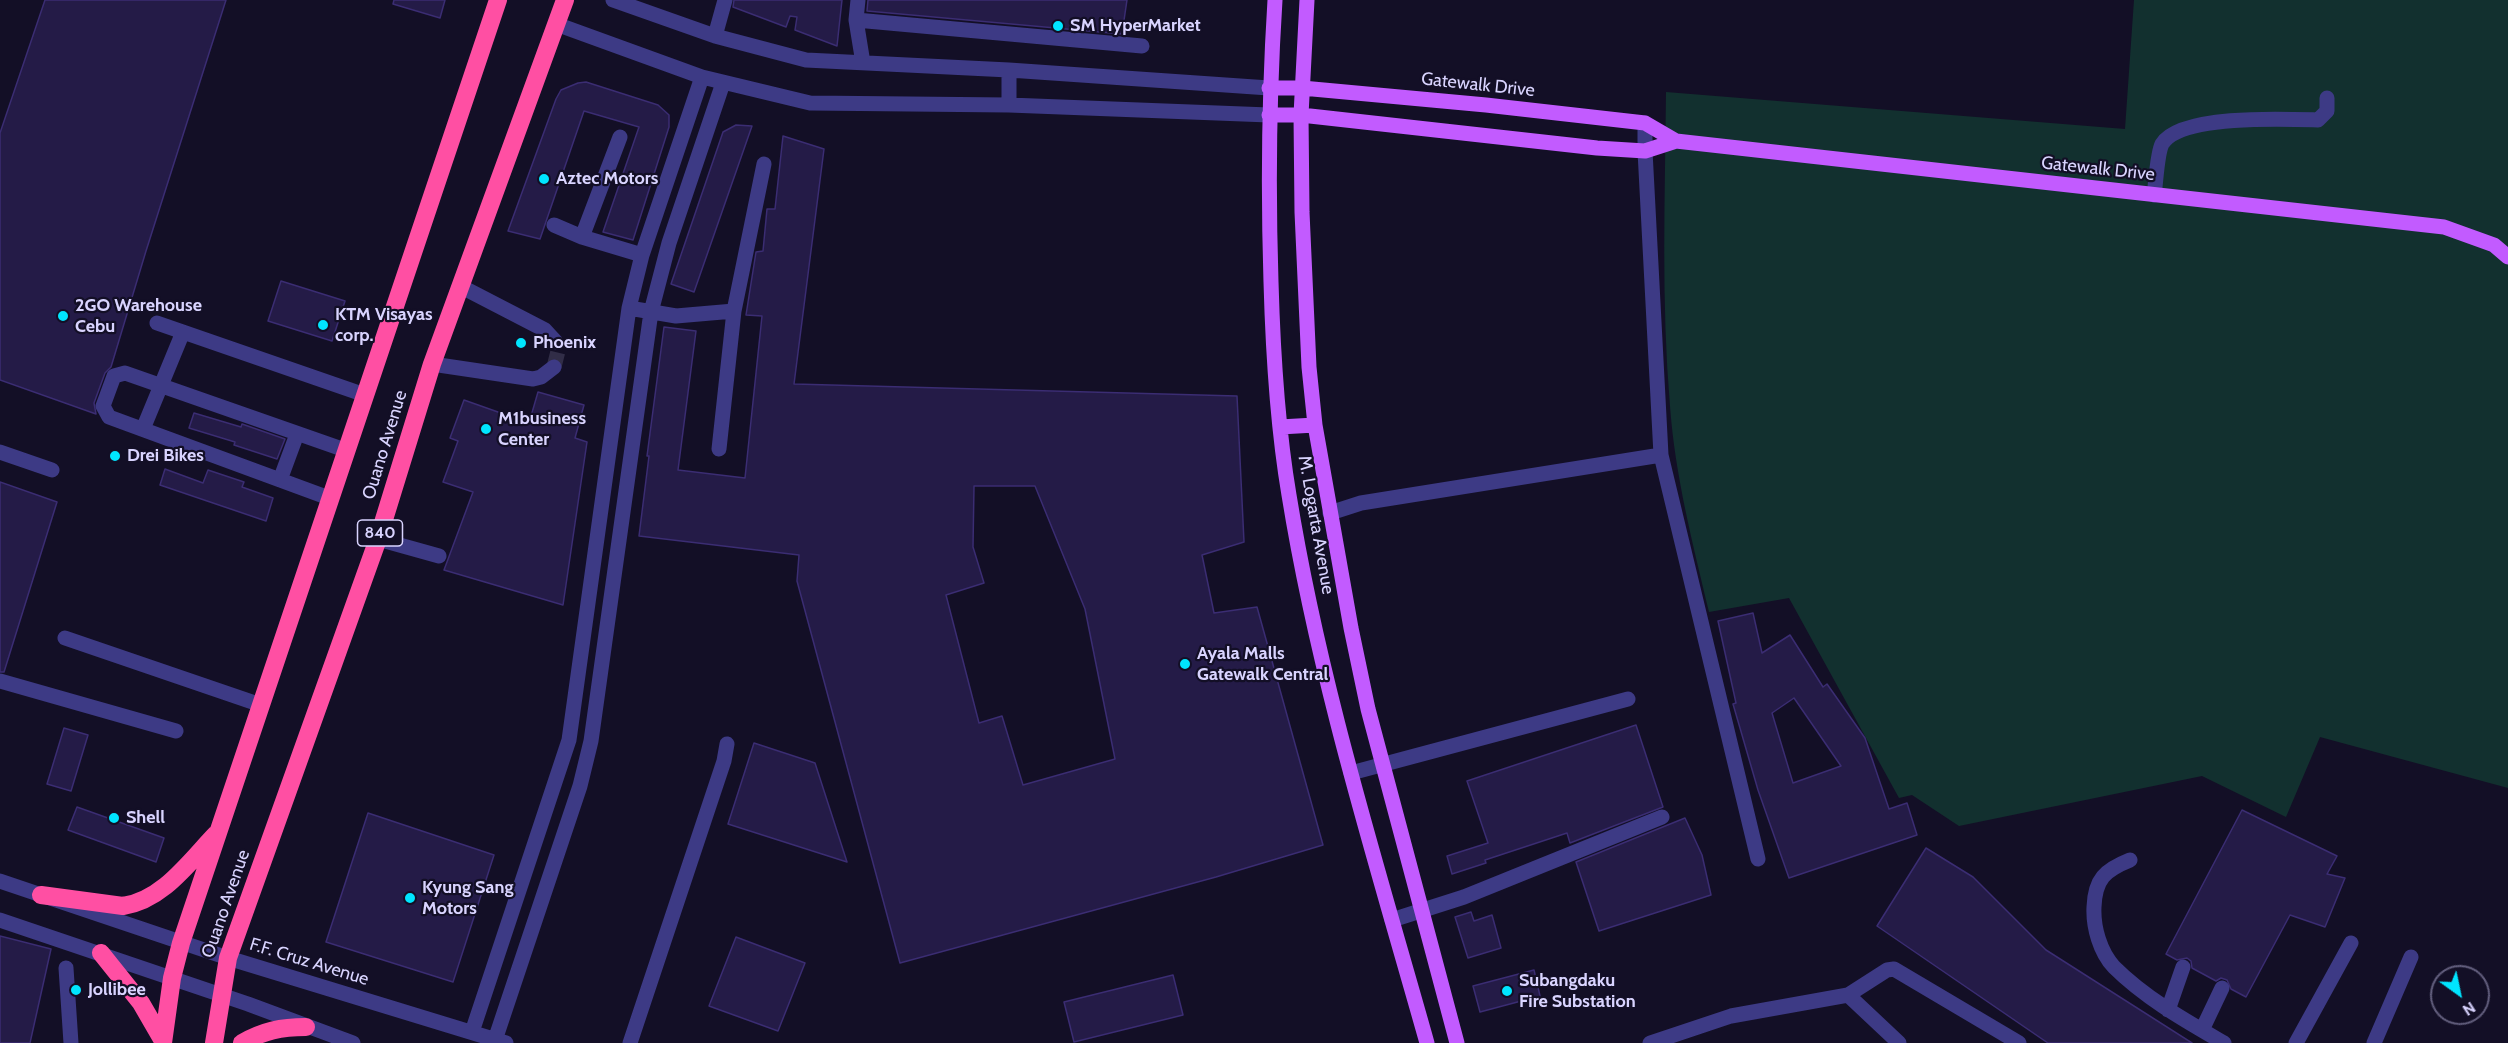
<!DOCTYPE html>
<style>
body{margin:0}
#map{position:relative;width:2508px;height:1043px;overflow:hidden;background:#130f26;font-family:Cabin,sans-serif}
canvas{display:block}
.north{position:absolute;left:2430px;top:965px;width:60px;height:60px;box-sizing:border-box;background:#130f26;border:2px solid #625e7d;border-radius:50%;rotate:147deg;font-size:16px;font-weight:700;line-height:24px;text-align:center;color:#d9d4ff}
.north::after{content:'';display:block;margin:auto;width:21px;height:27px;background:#00e5ff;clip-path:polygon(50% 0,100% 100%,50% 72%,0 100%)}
</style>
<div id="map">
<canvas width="2508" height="1043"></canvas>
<div class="north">N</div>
</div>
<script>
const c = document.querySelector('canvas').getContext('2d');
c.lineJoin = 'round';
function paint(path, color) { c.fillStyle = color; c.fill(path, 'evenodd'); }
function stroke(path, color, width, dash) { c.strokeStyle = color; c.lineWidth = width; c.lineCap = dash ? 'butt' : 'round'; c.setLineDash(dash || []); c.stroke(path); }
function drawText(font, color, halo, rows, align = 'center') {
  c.font = font + ' Cabin,sans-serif'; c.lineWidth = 4.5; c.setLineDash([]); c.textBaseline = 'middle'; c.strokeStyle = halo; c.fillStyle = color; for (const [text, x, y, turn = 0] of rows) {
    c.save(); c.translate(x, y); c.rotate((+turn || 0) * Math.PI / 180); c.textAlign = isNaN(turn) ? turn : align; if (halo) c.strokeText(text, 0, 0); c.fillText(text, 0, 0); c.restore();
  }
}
paint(new Path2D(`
 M2134,0H2508V788L2320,737L2286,817L2202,776L1959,826L1912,795L1899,798L1789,598L1709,612C1693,544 1675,476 1670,406C1661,302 1665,197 1666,92L2125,129Z`), '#12302f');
const building = new Path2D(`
 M45,0H226L146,251L111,367L105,373L94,403L96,414L0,380V133Z
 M394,0H445L440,18L393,4Z
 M734,0H842L837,46L795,30L797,17L790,16L786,27L733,7Z
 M868,0H1127L1122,34L867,11Z
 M586,82L658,105L669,115V127L633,240L603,232L639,127L584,111L540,239L508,231L556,99L561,90L578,83Z
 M736,125L752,126L694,292L671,284L723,132Z
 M783,136L824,149L794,384L1237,396L1244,542L1202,555L1214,613L1257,607L1323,845L1216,877L900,963L797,581L799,555L639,536L649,456H647L664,327L696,331L678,470L745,478L762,316L746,315L756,252L763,251L767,209H775ZM974,486H1035L1085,609L1115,759L1023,785L1002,716L979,723L946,595L984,583L973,547Z
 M281,281L345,301L332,341L268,321Z
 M538,392L584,405L575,438L587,442L563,605L444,570L473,492L443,482L458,441L450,438L464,400L529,423Z
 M194,413L241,427L242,424L285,439L277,459L234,445L235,442L189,428Z
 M165,469L203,483L208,470L244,482L242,487L273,498L266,521L160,485Z
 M0,482L57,502L4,672H0Z
 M1753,613L1762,653L1790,635L1823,687L1827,684L1865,738L1889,809L1907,803L1917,835L1789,878L1758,790L1733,704L1736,703L1718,621ZM1794,698L1841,766L1793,783L1772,713Z
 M1636,725L1663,807L1570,843L1567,833L1485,860L1486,863L1452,874L1447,856L1488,843L1467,781Z
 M64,728L88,735L71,791L47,784Z
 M754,743L815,763L847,862L728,824Z
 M77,807L164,838L156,862L68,830Z
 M2242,810L2337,856L2327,874L2345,878L2325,927L2290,915L2246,997L2231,989L2227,980L2221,978L2216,981L2192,968L2191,961L2187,958L2177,960L2166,954Z
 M368,813L494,855L453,982L326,942Z
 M1685,818L1702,855L1711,895L1599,931L1576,862Z
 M1926,848L1973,877L2046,950L2192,1043H2048L1877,926Z
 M1471,912L1474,921L1492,915L1501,948L1468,958L1455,917Z
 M0,936L51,949L30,1043H0Z
 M736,937L805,963L778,1031L709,1006Z
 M1534,970L1540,996L1480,1012L1473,986Z
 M1173,975L1183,1015L1074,1042L1064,1002Z`);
paint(building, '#241b47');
stroke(building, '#3b2d73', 1.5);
stroke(new Path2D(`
 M554,367L558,351L556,342`), '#312d47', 15, [15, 8]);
stroke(new Path2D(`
 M613,0L715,36L806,60L1009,70L1269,88
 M858,0L856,20L863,63
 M856,20L1142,46
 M556,24L702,77L810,103L1009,105L1269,115
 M715,36L725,0
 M1009,105V70
 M1645,123V151L1661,455L1758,859
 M2154,195C2156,183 2157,154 2162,144C2180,114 2286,119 2318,120L2327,111V98
 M554,225L582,237L642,255
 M582,237L620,137
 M460,286L545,330L556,342
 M629,308L676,316L734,311
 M157,323L365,395
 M432,364L533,379L541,377L554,367
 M143,429L183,332
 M719,449L734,311L764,164
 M0,452L52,470
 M280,480L297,434
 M329,498L109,417L103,406L114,376L125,373L345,450
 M1330,513L1361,503L1661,455
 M378,539L439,556
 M65,638L261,705
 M0,681L176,731
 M1351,773L1628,699
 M2130,860C2105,870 2095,879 2094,907C2093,927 2100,952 2114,967C2145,998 2186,1021 2224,1043
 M0,881L228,958L506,1043
 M0,920L248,1004L353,1043
 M1392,920L1464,897L1662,817
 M66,968L71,1043
 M1848,995L1899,1043
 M2168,1010L2183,967
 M2202,1030L2222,988
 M472,1032L569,740L629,308L642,255L702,77
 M495,1040L580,786L591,741L651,312L669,243L723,83
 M630,1043L724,761L727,744
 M1650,1043L1731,1016L1848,995L1887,970L1894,969L2019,1043
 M2296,1043L2351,943
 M2374,1043L2411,957`), '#3d3a85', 15);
stroke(new Path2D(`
 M1275,0C1269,94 1268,188 1271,282C1273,354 1277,424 1289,495C1319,681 1376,862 1427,1043
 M1307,0L1301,115L1302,212L1309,367L1315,425L1351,628L1368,709L1457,1043
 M1269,88H1302L1486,105L1645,123L1676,141
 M1269,115H1301L1597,148L1645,151L1676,141L2444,227L2494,245L2508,257
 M1280,427L1315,425`), '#c25bff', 15);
stroke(new Path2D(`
 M41,895L123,906C163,900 189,862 216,834
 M101,953L141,1003L163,1041
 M163,1043L172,978L181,943L498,0
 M214,1043L228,958L378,539L432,364L565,0
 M242,1043C263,1031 281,1027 306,1027`), '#ff4fa3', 18);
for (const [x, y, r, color] of [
 [1058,26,6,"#00e5ff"],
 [544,179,6,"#00e5ff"],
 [63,316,6,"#00e5ff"],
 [323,325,6,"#00e5ff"],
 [521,343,6,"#00e5ff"],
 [486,429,6,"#00e5ff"],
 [115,456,6,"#00e5ff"],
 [1185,664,6,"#00e5ff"],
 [114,818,6,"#00e5ff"],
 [410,898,6,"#00e5ff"],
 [76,990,6,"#00e5ff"],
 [1507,991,6,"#00e5ff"]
]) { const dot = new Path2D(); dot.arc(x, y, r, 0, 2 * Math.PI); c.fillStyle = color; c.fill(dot); stroke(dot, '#130f26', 2); }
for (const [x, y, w] of [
 [380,533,45]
]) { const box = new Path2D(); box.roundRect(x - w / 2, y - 13, w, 26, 4.5); c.fillStyle = '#130f26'; c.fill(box); stroke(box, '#d9d4ff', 1.5); }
drawText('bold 16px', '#d9d4ff', null, [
 ["840",380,533]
]);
drawText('bold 18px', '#d9d4ff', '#130f26', [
 ["SM HyperMarket",1070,26],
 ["Aztec Motors",556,179],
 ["2GO Warehouse",75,306],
 ["Cebu",75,327],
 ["KTM Visayas",335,315],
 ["corp.",335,336],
 ["Phoenix",533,343],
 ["M1business",498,419],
 ["Center",498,440],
 ["Drei Bikes",127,456],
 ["Ayala Malls",1197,654],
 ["Gatewalk Central",1197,675],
 ["Shell",126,818],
 ["Kyung Sang",422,888],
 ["Motors",422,909],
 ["Subangdaku",1519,981],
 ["Fire Substation",1519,1002],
 ["Jollibee",88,990]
], 'left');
drawText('18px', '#d9d4ff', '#130f26', [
 ["Gatewalk Drive",1478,85,6],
 ["Gatewalk Drive",2098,169,6],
 ["Ouano Avenue",385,445,-73],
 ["M. Logarta Avenue",1316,525,80],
 ["Ouano Avenue",226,904,-71],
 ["F.F. Cruz Avenue",309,962,17]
]);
</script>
